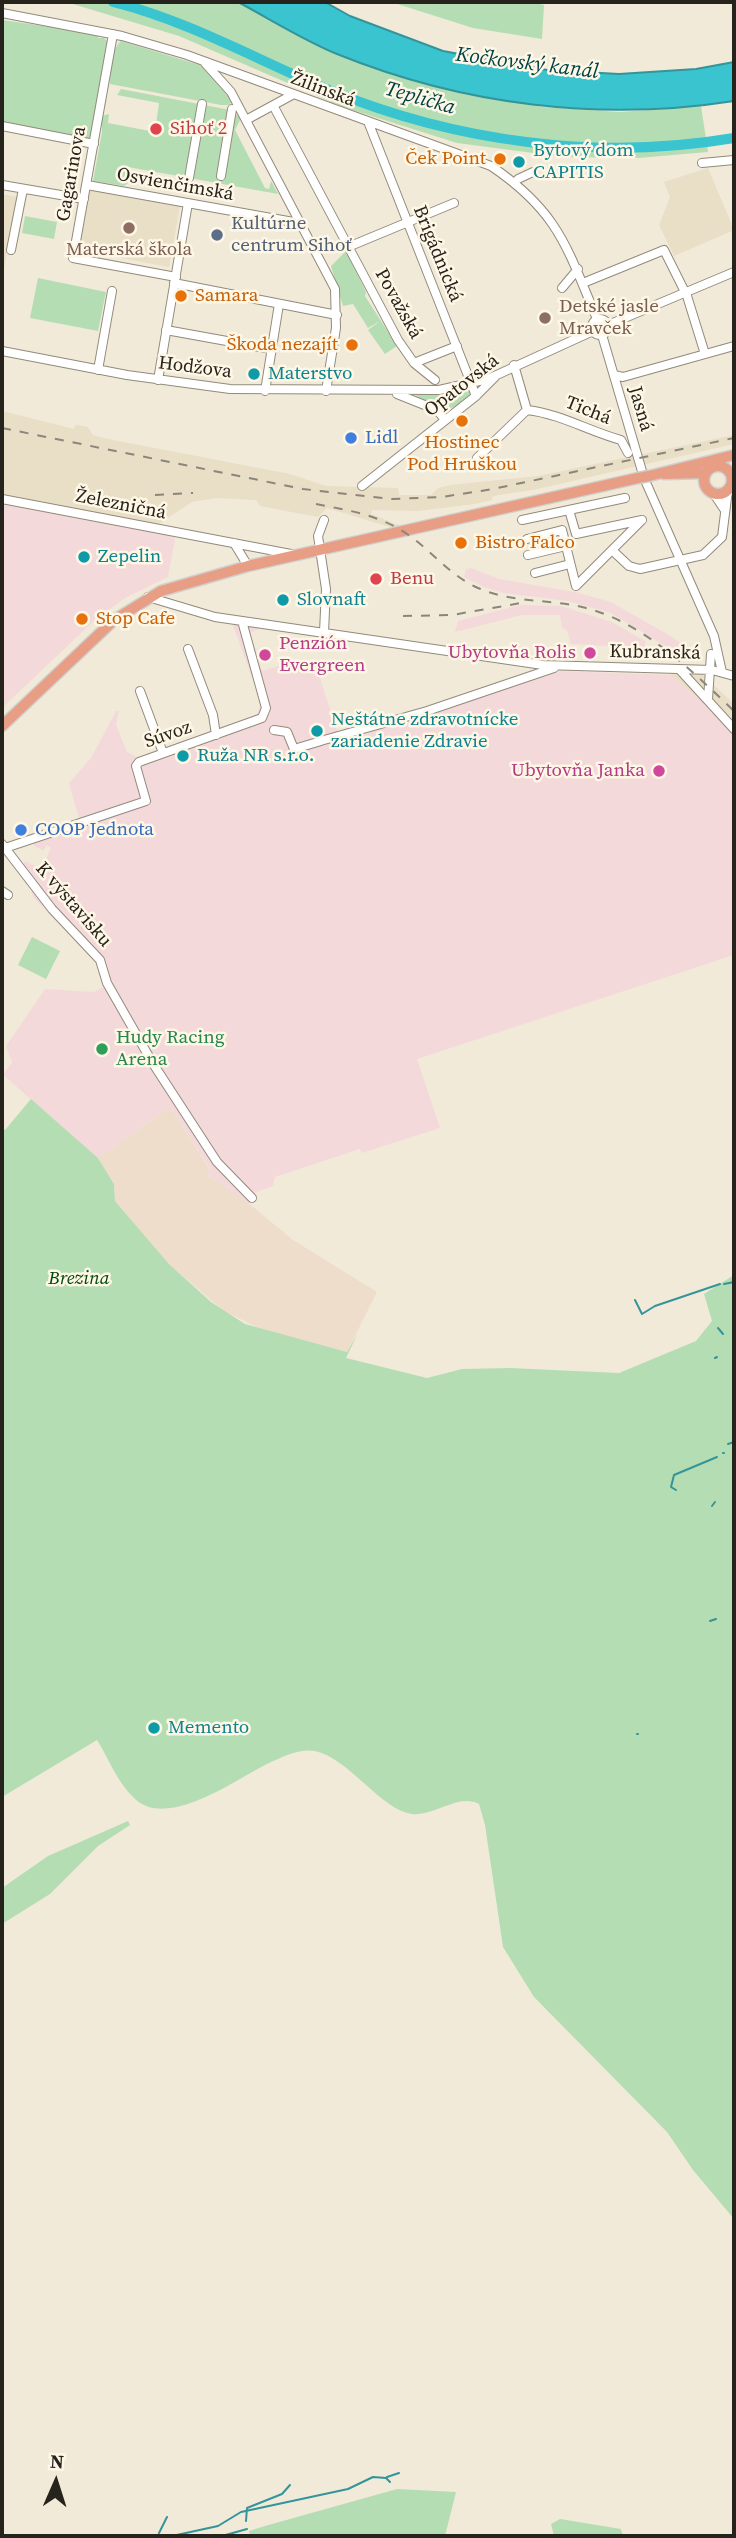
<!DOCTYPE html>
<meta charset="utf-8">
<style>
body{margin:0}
#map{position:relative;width:736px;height:2538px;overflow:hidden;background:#f1ead9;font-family:"Source Serif 4",serif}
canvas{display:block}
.frame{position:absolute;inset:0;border:4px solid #26231d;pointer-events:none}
.north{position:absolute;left:21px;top:2447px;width:70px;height:70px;-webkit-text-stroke:5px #fff7e6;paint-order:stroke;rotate:3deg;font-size:19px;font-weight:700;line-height:28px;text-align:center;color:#26231d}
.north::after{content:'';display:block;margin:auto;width:24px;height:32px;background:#26231d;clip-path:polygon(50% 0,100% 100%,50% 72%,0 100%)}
</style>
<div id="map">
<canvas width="736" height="2538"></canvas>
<div class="frame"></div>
<div class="north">N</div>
</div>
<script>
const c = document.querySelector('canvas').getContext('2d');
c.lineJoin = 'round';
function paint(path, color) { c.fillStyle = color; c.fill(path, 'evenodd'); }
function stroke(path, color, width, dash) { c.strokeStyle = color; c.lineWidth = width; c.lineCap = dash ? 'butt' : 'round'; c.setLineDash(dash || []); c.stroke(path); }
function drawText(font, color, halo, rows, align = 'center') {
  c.font = font + ' "Source Serif 4",serif'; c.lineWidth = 5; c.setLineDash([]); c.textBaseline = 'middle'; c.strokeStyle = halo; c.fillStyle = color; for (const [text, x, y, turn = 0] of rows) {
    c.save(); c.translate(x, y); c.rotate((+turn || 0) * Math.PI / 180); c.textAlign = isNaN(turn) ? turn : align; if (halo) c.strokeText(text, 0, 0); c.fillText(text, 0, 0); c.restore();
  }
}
paint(new Path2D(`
 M170,1107L210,1170L207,1175L234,1191L293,1240L377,1292L347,1352L265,1331L224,1311L169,1264L115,1201L114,1184L98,1158Z`), '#efddcc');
paint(new Path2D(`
 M2,496L157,525L175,539L168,577L127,597L98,617L2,708Z
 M471,568L499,579L575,592L611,602L669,635L684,645L685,653L680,655L611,613L568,601L503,593L484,587L464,577L466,569Z
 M520,605L561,606L612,622L645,641V648L571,644L567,630L562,628L560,615H522L455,632L458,621Z
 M232,623L263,627L250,633L262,671L289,663L303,670L316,666L341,742L561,671L672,675L734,729V955L417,1059L440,1128L362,1153L360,1149L275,1177L273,1186L256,1192L249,1204L207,1174L210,1169L170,1107L98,1158L3,1075L12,1062L6,1046L45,989L94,992L103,987L98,962L33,897L23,866L25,861L41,869L51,848L47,845L43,851L33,845L38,839L79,819L69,783L91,758L116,711H119L116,725L127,752L139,758L256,718L261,702Z`), '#f4d9da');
paint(new Path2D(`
 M708,168L734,230L674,256L659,225L670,197L664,182Z
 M90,190L180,206L169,267L79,250Z
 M2,194L17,197L2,280Z
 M2,411L74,429L76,425L88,427L93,435L108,439L290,474L326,486L398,488L399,495H431L438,488L450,485L538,476L734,435V444L533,490L498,495L492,497V500L474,504L419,511L372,510L371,514L401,526L393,528L327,508L318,517L260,506L256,500L216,498L192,502L157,525L2,496Z
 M669,673H701L734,704V729Z`), '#e9dec6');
paint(new Path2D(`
 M66,2H238L336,53L542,107L620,112L701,106L708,152L638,158L564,157L457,143L343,107L179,36Z
 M391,2H532L544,5L542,39L473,28Z
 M2,20L99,34L98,38H104L108,42L91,140L2,123Z
 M121,41L203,66L232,101L229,105H221L110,84C111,70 110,51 121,41Z
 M121,89L230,110L236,116L238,113L241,118L235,130L265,188L269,189L271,181L278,194L128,167L126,174L132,180L124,186L93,181L102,132V116L109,114L108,123L155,132L159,103L117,95Z
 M25,216L57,222L54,239L22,233Z
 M346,251L366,292L365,296L397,346L385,354L368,330L380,321L368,328L353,304L343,306L331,266Z
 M38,278L106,292L98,331L30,318Z
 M470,389L472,396C447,416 441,408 415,395Z
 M32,937L60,951L46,979L18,965Z
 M31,1099L98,1158L114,1184L115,1201L169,1264L211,1302L245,1324L347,1352L358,1333L346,1358L419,1376L427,1378L462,1369L510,1368L619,1373L696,1341L712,1321L704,1294L734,1275V2219L693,2170L667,2132L534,1997L503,1947L485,1825L479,1804C458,1793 434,1817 412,1814C381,1810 350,1759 315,1751C300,1748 282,1757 269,1763C236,1779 167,1831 134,1798C117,1782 109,1759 97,1740L2,1797V1128L5,1130Z
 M128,1821L130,1825L98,1846L50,1894L2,1924V1888L48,1856Z
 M397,2489L456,2492L445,2536H250L249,2531L265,2526Z
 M560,2519L621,2529L623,2536H554L551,2524Z`), '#b5ddb3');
const water = new Path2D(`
 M238,2H325L350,16L443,51L547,70L619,74L696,69L734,62V101C600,122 463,105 337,54C303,40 270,19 238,2Z`);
paint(water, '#3ac4cf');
stroke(water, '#34949a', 2);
stroke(new Path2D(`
 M724,1284L734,1282
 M635,1300L642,1314L655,1306L720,1284
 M718,1328L723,1334
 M715,1358L717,1357
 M728,1444L734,1442
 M723,1453H724
 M676,1490L671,1487L674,1475L717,1457
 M712,1506L715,1502
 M710,1621L716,1619
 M637,1734H638
 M387,2477L399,2473
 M246,2521L247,2508L282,2494L290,2485
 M159,2533L167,2517
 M172,2536L218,2526L241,2512L348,2489L373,2477L386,2478L390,2482
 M222,2536L247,2529`), '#34949a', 2);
stroke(new Path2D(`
 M113,2C189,21 257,60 329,90C456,142 598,161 734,138`), '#3ac4cf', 10);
const minor = new Path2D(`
 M2,13L122,36L187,55L491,166C559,212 567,248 597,319
 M113,34L73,258L176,277
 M205,63L231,92L335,289L336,328L326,391
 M274,107L398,340L414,363L457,346
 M246,120L292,95
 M369,124L476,396
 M2,126L94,144
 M702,163L734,160
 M221,176L232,109
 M189,178L202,104
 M518,179L533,172
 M2,185L84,199
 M87,185L299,223
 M348,247L454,203
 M11,250L23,189
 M174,283L337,315
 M583,283L664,250L687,296L705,354
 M562,288L578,269
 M592 327a8 8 0 1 1 16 0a8 8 0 1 1-16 0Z
 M608,325L734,272
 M166,330L271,349
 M602,335L644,478L714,636L722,672
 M2,351L127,375L230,389L439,390L488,379L593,331
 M414,363L435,380
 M514,365L527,410C561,414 588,431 621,440L628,453
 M98,370L112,291
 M614,375L623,377L734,346
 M158,380L188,203
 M265,391L279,304
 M397,394L437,410L445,420
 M477,458L527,410
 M362,486L476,396L495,377
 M714,494L724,509
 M2,499L296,555
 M569,510L576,534L642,520
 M324,520L318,536L326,589L324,632
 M522,520L625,498
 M527,539L562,530L576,586L642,520
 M234,543L248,566
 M613,551L629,566L640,569L703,555L722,537L728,490
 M528,555L566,546
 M535,573L570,564
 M148,597L215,617L543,665L712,670L734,676
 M188,649L213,715L216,735
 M680,670L734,729
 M140,691L163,753
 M708,699L711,654
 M274,730L287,732L294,749L321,741
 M324,740L427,711L554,668
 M2,844L52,909L100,960L107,983L152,1062L217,1162L252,1198
 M5,848L146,801L136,766L139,762L262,718L266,708L242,621
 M2,891L8,895`);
const major = new Path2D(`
 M704 480a14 14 0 1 1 28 0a14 14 0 1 1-28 0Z
 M664,474L705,473
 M649,476L734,455
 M2,726L114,620L161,591L248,566L638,478`);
stroke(minor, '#928a7b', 10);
stroke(major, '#cfcfcd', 13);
stroke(minor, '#fff', 8);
stroke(major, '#e89d85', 10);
stroke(new Path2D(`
 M2,428L303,489L392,499L442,497L493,489L734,438
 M155,495L193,493
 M316,504C347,510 380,515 407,534C432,551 449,575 478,588C512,603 548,599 582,607C642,621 692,671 734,711
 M403,616L452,615L521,603`), '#8b867b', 2, [9, 9]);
const majorBridge = new Path2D(`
 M638,478L649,476`);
stroke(majorBridge, '#cfcfcd', 13, []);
stroke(majorBridge, '#e89d85', 10);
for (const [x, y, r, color] of [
 [156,129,7,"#e0444e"],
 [500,159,7,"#e8710a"],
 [519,162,7,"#0f9aa8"],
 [129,228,7,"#8d6e63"],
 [217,235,7,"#5c6f8a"],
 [181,296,7,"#e8710a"],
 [545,318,7,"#8d6e63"],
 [352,345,7,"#e8710a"],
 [254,374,7,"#0f9aa8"],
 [462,421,7,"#e8710a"],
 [351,438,7,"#3f7fe0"],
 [461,543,7,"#e8710a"],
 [84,557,7,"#0f9aa8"],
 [376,579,7,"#e0444e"],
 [283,600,7,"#0f9aa8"],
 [82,619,7,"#e8710a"],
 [590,653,7,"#d1479c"],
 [265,655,7,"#d1479c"],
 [317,731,7,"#0f9aa8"],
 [183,756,7,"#0f9aa8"],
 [659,771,7,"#d1479c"],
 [21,830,7,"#3f7fe0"],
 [102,1049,7,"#2e9e5b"],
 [154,1728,7,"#0f9aa8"]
]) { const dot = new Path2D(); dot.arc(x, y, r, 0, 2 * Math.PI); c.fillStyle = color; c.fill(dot); stroke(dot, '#fff7e6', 2.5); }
drawText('19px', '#26231d', '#fff7e6', [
 ["Žilinská",323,90,21],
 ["Gagarinova",72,174,-80],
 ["Osvienčimská",175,185,10],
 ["Brigádnická",437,254,68],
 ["Považská",398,304,61],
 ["Hodžova",195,368,7],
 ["Opatovská",462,386,-38],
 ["Jasná",640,409,74],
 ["Tichá",588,411,22],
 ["Železničná",121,505,11],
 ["Kubranská",655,653,1],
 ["Súvoz",168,735,-19],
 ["K výstavisku",73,905,49]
]);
drawText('19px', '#be3a42', '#fff7e6', [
 ["Sihoť 2",170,129],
 ["Benu",390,579]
], 'left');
drawText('19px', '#0d838f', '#fff7e6', [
 ["Bytový dom",533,151],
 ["CAPITIS",533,173],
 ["Materstvo",268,374],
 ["Zepelin",98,557],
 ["Slovnaft",297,600],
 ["Neštátne zdravotnícke",331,720],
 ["zariadenie Zdravie",331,742],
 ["Ruža NR s.r.o.",197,756],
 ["Memento",168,1728]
], 'left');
drawText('19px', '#c56008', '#fff7e6', [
 ["Ček Point",486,159,"right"],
 ["Samara",195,296],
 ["Škoda nezajít",338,345,"right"],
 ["Hostinec",462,443,"center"],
 ["Pod Hruškou",462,465,"center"],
 ["Bistro Falco",475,543],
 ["Stop Cafe",96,619]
], 'left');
drawText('19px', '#4e5e75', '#fff7e6', [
 ["Kultúrne",231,224],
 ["centrum Sihoť",231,246]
], 'left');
drawText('19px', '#785e54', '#fff7e6', [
 ["Materská škola",129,250],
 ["Detské jasle",559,307,"left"],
 ["Mravček",559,329,"left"]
]);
drawText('19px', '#366cbe', '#fff7e6', [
 ["Lidl",365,438],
 ["COOP Jednota",35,830]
], 'left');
drawText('19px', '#b23c85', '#fff7e6', [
 ["Penzión",279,644,"left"],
 ["Evergreen",279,666,"left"],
 ["Ubytovňa Rolis",576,653],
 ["Ubytovňa Janka",645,771]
], 'right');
drawText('19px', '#27864d', '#fff7e6', [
 ["Hudy Racing",116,1038],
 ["Arena",116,1060]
], 'left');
drawText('italic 19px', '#004a08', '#fff7e6', [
 ["Brezina",79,1279]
]);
drawText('italic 21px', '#014145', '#fff7e6', [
 ["Kočkovský kanál",527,64,7],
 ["Teplička",420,99,16]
]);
</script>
